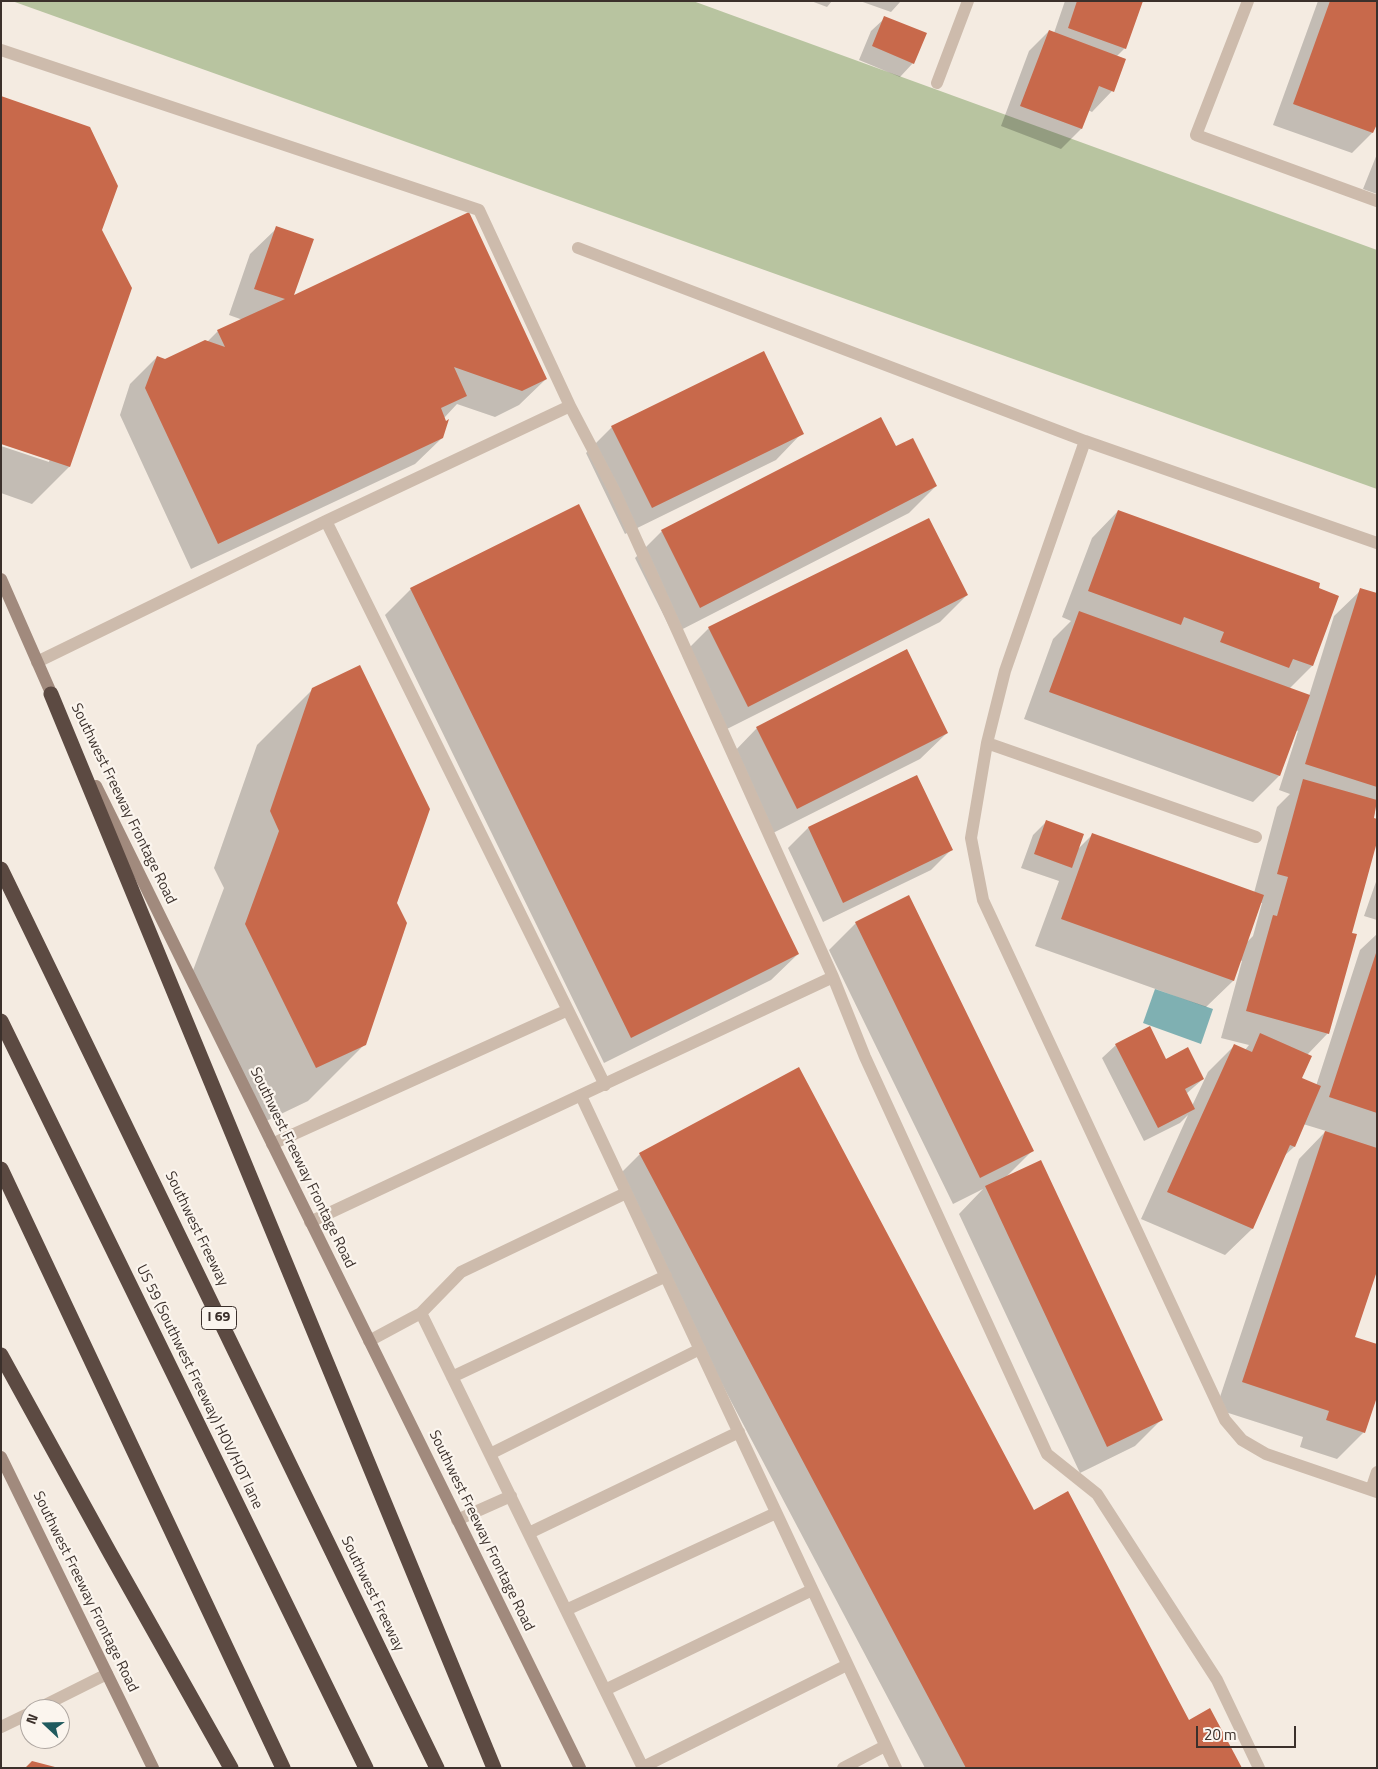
<!DOCTYPE html>
<style>
body{margin:0}
#map{position:relative;width:1378px;height:1769px;overflow:hidden;background:#f4ebe1;font-family:"Titillium Web",sans-serif}
canvas{display:block}
.frame{position:absolute;inset:0;border:2px solid #3b302b;pointer-events:none}
.north{position:absolute;left:20px;top:1699px;width:50px;height:50px;box-sizing:border-box;background:#fbf5ee;border:1px solid #aea6a0;border-radius:50%;rotate:291deg;font-size:14px;font-weight:700;line-height:20px;text-align:center;color:#3b302b}
.north::after{content:'';display:block;margin:auto;width:18px;height:22px;background:#1f5a5e;clip-path:polygon(50% 0,100% 100%,50% 72%,0 100%)}
.scale{position:absolute;left:1196px;top:1726px;width:100px;height:22px;box-sizing:border-box;border:2px solid #3b302b;border-top:0;padding-left:6px;font-size:15px;line-height:18px;white-space:nowrap;color:#3b302b;-webkit-text-stroke:4px #fbf5ee;paint-order:stroke}
</style>
<div id="map">
<canvas width="1378" height="1769"></canvas>
<div class="frame"></div>
<div class="north">N</div>
<div class="scale">20 m</div>
</div>
<script>
const c = document.querySelector('canvas').getContext('2d');
c.lineJoin = 'round';
function paint(path, color) { c.fillStyle = color; c.fill(path, 'evenodd'); }
function stroke(path, color, width, dash) { c.strokeStyle = color; c.lineWidth = width; c.lineCap = dash ? 'butt' : 'round'; c.setLineDash(dash || []); c.stroke(path); }
function drawText(font, color, halo, rows, align = 'center') {
  c.font = font + ' "Titillium Web",sans-serif'; c.lineWidth = 4.5; c.setLineDash([]); c.textBaseline = 'middle'; c.strokeStyle = halo; c.fillStyle = color; for (const [text, x, y, turn = 0] of rows) {
    c.save(); c.translate(x, y); c.rotate((+turn || 0) * Math.PI / 180); c.textAlign = isNaN(turn) ? turn : align; if (halo) c.strokeText(text, 0, 0); c.fillText(text, 0, 0); c.restore();
  }
}
paint(new Path2D(`
 M12,1H693L1377,250V489Z`), '#b8c4a0');
paint(new Path2D(`
 M1155,989L1213,1009L1201,1044L1143,1023Z`), '#7fb0b2');
paint(new Path2D(`
 M811,1H832L827,7Z
 M860,1H901L891,12Z
 M1065,1H1141L1125,48L1117,56L1125,59L1112,91L1092,112L1088,110L1081,129L1061,149L1001,126L1029,51L1049,31L1054,33Z
 M1318,1H1377L1372,133L1352,153L1273,125Z
 M885,18L913,63L900,77L859,60L871,31Z
 M1377,154V194L1363,189Z
 M277,228L292,298L546,379L519,405L495,417L457,404L444,418L442,438L415,464L191,569L120,415L130,384L157,357L165,361L207,342L218,331L243,320L229,315L250,254Z
 M100,230L69,467L32,504L1,493V446L49,462Z
 M612,427L802,433L776,460L625,534L586,453Z
 M895,448L936,486L909,513L673,634L635,558L662,531Z
 M1118,511L1338,596L1312,666L1289,689L1309,696L1334,616L1361,590L1377,595V802L1328,1033L1307,1055L1300,1079L1316,1086L1360,950L1377,934V1267L1353,1338L1364,1432L1337,1459L1300,1447L1303,1437L1216,1409L1299,1159L1326,1131L1303,1124L1294,1147L1283,1157L1252,1229L1225,1255L1141,1219L1188,1115L1180,1123L1144,1141L1102,1058L1116,1045L1165,1060L1203,1079L1186,1094L1192,1106L1208,1072L1234,1046L1245,1050L1249,1045L1221,1038L1242,961L1240,960L1233,981L1206,1007L1035,946L1059,881L1021,868L1033,835L1046,822L1076,851L1092,835L1254,893L1277,807L1290,794L1279,790L1298,731L1296,730L1279,776L1253,802L1024,719L1053,639L1071,621L1062,617L1092,538ZM1260,903H1262L1253,936L1246,943Z
 M411,589L798,954L771,980L604,1063L385,615Z
 M967,595L940,622L721,732L682,655L709,628Z
 M313,689L395,903L365,1044L308,1101L260,1124L189,981L224,888L214,868L257,745Z
 M757,728L947,733L920,759L771,834L731,755Z
 M916,776L951,850L931,870L823,922L788,848L808,828Z
 M1377,879V920L1364,916Z
 M856,923L1033,1150L1006,1177L1161,1420L1135,1446L1080,1473L959,1214L983,1189L953,1204L829,950Z
 M640,1154L1189,1722L1241,1768H925L614,1180Z`), '#0003');
paint(new Path2D(`
 M1077,1H1143L1126,49L1068,28Z
 M1330,1H1377V124L1373,133L1293,104Z
 M884,16L927,33L914,64L872,46Z
 M1049,30L1126,59L1114,92L1099,86L1082,129L1020,106Z
 M1,96L90,127L118,186L102,230L132,288L70,467L1,444Z
 M469,212L547,379L522,391L454,367L467,396L441,408L446,421L449,419L443,438L218,544L145,388L157,356L165,359L205,340L225,347L217,330L285,299L254,289L276,226L314,239L294,295Z
 M764,351L804,434L652,508L611,426Z
 M881,417L896,446L913,438L937,486L700,608L661,530Z
 M579,504L799,954L631,1038L410,588Z
 M1118,510L1320,583L1319,588L1339,596L1313,666L1293,659L1289,668L1220,642L1224,632L1184,617L1181,625L1088,591Z
 M929,518L968,595L748,707L708,627Z
 M1360,588L1377,593V787L1305,764Z
 M1079,611L1310,695L1280,776L1049,692Z
 M907,649L948,733L797,809L756,727Z
 M360,665L430,809L397,903L407,923L366,1045L316,1068L245,924L279,831L270,811L312,688Z
 M917,775L953,850L843,903L808,827Z
 M1303,779L1377,800L1374,818L1377,819V842L1352,933L1357,934L1329,1034L1246,1011L1273,915L1277,916L1288,877L1277,874Z
 M1046,820L1084,834L1072,868L1034,854Z
 M1092,833L1264,895L1234,981L1061,919Z
 M909,895L1034,1151L980,1178L855,922Z
 M1376,953H1377V1113L1329,1097Z
 M1150,1026L1166,1059L1188,1047L1204,1079L1185,1089L1195,1109L1158,1128L1115,1044Z
 M1260,1033L1312,1056L1302,1078L1321,1086L1295,1147L1290,1145L1253,1229L1167,1192L1234,1044L1252,1052Z
 M799,1067L1034,1510L1068,1491L1189,1720L1210,1708L1242,1768H966L639,1153Z
 M1325,1131L1377,1148V1271L1355,1337L1377,1344V1397L1365,1433L1326,1420L1329,1411L1242,1382Z
 M1041,1160L1163,1420L1107,1447L985,1186Z
 M32,1761L55,1767V1768H25Z`), '#c8694b');
stroke(new Path2D(`
 M1248,1L1196,135L1377,201
 M1,50L479,210L570,406L614,490L833,977
 M578,248L1085,441L1377,543
 M1085,441L1005,671L987,743L971,838L983,900L1225,1420L1242,1440L1266,1454L1377,1492
 M326,521L605,1085
 M37,662L326,521L570,406
 M987,743L1256,837
 M581,1096L896,1768
 M272,1144L568,1010
 M310,1222L833,977L865,1057L1047,1454L1097,1494L1217,1680L1259,1768
 M421,1313L461,1272L626,1193
 M369,1341L421,1313L643,1768
 M452,1377L666,1276
 M490,1454L700,1349
 M1371,1490L1377,1472
 M457,1520L511,1496
 M529,1533L739,1432
 M566,1610L776,1513
 M605,1690L812,1590
 M37,1709L107,1674
 M1,1727L30,1713
 M643,1767L847,1665
 M843,1768L885,1746`), '#cdbbac', 12);
stroke(new Path2D(`
 M937,83L968,1`), '#cdbbac', 12);
stroke(new Path2D(`
 M1,579L55,702
 M96,786L580,1768
 M1,1457L153,1768`), '#a18a7d', 12);
stroke(new Path2D(`
 M51,694L494,1768
 M1,869L437,1768
 M1,1021L366,1768
 M1,1169L283,1768
 M1,1355L110,1553L231,1768`), '#5c4a42', 15);
for (const [x, y, w] of [
 [219,1318,35]
]) { const box = new Path2D(); box.roundRect(x - w / 2, y - 11.5, w, 23, 4); c.fillStyle = '#fbf5ee'; c.fill(box); stroke(box, '#3b302b', 1); }
drawText('bold 14px', '#3b302b', null, [
 ["I 69",219,1318]
]);
drawText('15px', '#3b302b', '#fbf5ee', [
 ["Southwest Freeway Frontage Road",123,804,64],
 ["Southwest Freeway Frontage Road",302,1168,64],
 ["Southwest Freeway",196,1229,64],
 ["US 59 (Southwest Freeway) HOV/HOT lane",199,1387,64],
 ["Southwest Freeway Frontage Road",481,1531,64],
 ["Southwest Freeway Frontage Road",85,1592,64],
 ["Southwest Freeway",372,1594,64]
]);
</script>
